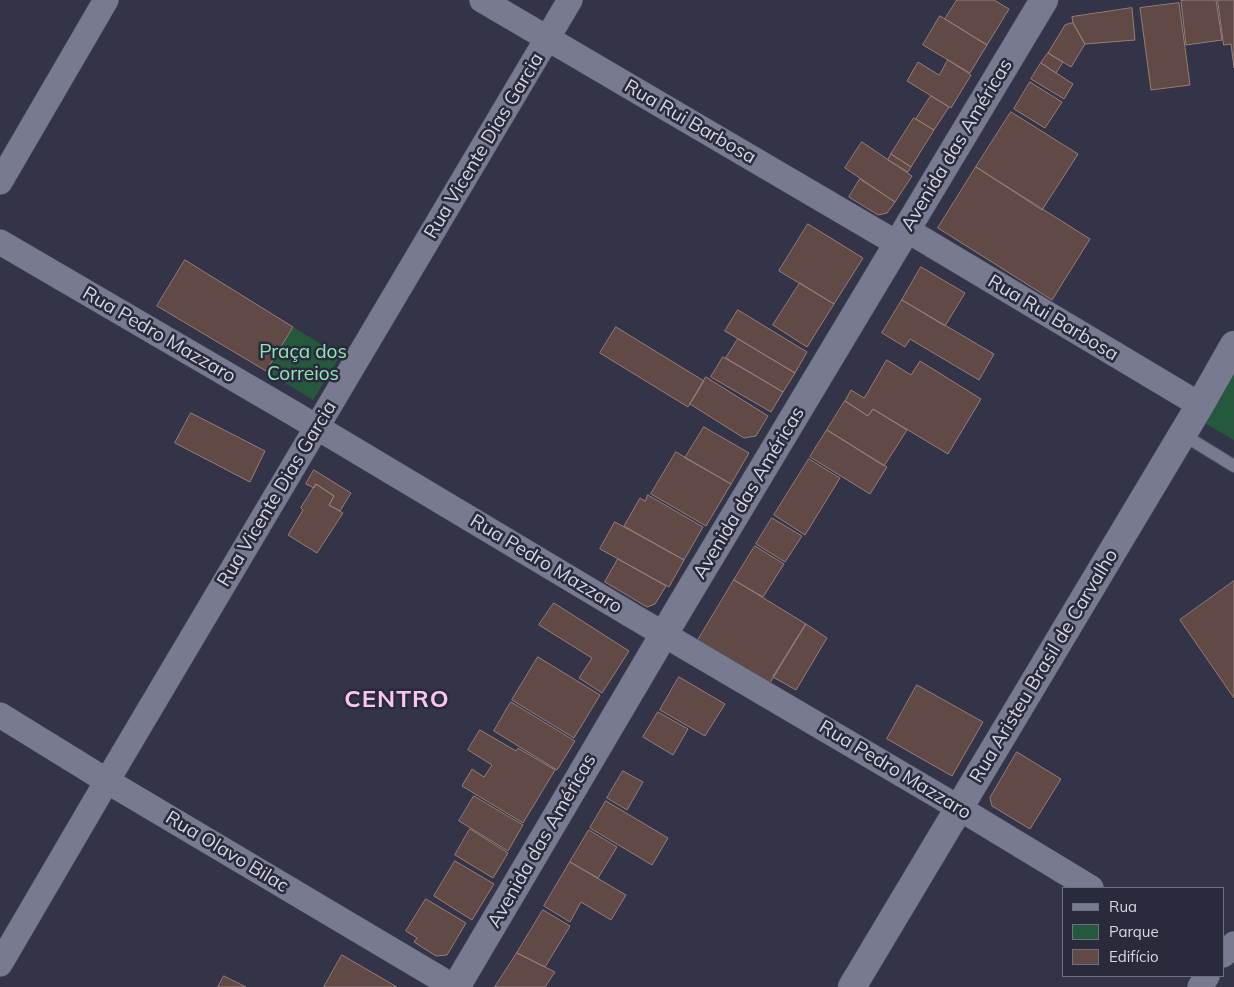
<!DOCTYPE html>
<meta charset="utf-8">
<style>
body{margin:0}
#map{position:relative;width:1234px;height:987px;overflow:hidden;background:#333447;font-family:Mulish,sans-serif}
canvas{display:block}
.legend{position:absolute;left:1062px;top:887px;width:162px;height:90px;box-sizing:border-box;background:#292a3c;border:1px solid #6e6f7f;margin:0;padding:6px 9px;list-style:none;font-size:15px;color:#d6d7e3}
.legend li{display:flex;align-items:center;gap:10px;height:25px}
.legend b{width:25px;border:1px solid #6e6f7f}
</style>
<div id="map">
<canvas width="1234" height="987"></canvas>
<ul class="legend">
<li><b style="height:6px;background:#787a90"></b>Rua</li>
<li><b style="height:14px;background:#25593e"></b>Parque</li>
<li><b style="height:14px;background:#614a46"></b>Edifício</li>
</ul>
</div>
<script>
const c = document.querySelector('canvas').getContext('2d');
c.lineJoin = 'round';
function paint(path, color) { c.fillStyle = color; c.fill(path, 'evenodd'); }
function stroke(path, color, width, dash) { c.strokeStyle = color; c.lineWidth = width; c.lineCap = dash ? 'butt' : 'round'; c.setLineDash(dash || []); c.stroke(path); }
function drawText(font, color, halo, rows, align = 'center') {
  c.font = font + ' Mulish,sans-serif'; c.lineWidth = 5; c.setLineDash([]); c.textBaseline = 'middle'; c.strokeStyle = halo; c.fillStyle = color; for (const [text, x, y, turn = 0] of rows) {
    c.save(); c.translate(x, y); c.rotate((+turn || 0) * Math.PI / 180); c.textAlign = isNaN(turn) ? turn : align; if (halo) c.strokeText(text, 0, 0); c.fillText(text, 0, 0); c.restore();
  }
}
paint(new Path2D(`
 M293,327L340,356L313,400L266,371Z
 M1234,368V440L1201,421Z`), '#25593e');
const building = new Path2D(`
 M957,0H994L1009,9L987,45L945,19Z
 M1187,0H1216L1222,40L1186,45L1181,1Z
 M1218,0H1234V68L1231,44L1224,45Z
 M1179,3L1190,85L1151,90L1140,8Z
 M1132,8L1135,40L1085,44L1073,23L1072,17Z
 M940,16L987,45L970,73L923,45Z
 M1073,23L1085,44L1071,67L1048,53L1065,25Z
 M1048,53L1063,62L1056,73L1041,63Z
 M948,60L971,75L951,108L907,81L918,62L939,75Z
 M1041,63L1073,84L1064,99L1031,79Z
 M1030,82L1062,102L1045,128L1014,109Z
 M931,96L949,107L934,130L916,119Z
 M1011,112L1078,154L1042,210L976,167Z
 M914,118L934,130L911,167L891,154Z
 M862,142L912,176L895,202L845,168Z
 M891,154L911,167L908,172L888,160Z
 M976,167L1090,239L1052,300L938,228Z
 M860,179L895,202L887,213L878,215L849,197Z
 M808,224L863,258L834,304L779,271Z
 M185,260L293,327L266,371L157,306Z
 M921,267L965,293L945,326L902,300Z
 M800,283L834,304L807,347L773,325Z
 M902,300L994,354L979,380L910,339L905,347L882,333Z
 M738,310L807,352L795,373L725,331Z
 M616,327L704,381L688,407L600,353Z
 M738,339L795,373L783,392L726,358Z
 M723,357L783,392L771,412L711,377Z
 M887,360L911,375L920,361L981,399L948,454L873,409L868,416L845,401L851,390L864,398Z
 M706,377L768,416L756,436L744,438L690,404Z
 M845,401L868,416L873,409L907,430L884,466L827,430Z
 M191,413L265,451L250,482L175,443Z
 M704,427L749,453L731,484L685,458Z
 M827,430L887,467L870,494L810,457Z
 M676,452L731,484L706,526L651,494Z
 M809,459L840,478L805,535L774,515Z
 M314,470L351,493L340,511L329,505L334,496L316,484L314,488L306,484Z
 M316,484L334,496L329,505L343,513L317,553L288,535L303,510L301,508Z
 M648,495L703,527L684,560L624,526L640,498L645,501Z
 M772,518L802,536L785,562L756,544Z
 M615,522L684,560L669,587L600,549Z
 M755,546L784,564L763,597L734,580Z
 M618,559L666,586L655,604L647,607L605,582Z
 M734,580L806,624L770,683L698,640Z
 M1234,581V698L1180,620Z
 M554,603L629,651L602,693L579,678L592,658L539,625Z
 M806,624L827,638L796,690L773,677Z
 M538,657L600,695L574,738L512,700Z
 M679,677L725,704L705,736L660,710Z
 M917,685L983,722L952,776L887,739Z
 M511,702L575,741L557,770L494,731Z
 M658,712L688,729L673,755L643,737Z
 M480,730L516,751L518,748L555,770L523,823L462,786L472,769L484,777L492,765L468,750Z
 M1017,752L1061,779L1030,829L992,806L990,798Z
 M623,771L643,782L627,810L607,798Z
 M474,796L523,825L508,851L459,821Z
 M606,801L668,838L652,865L590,828Z
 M470,829L508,853L493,878L455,855Z
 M589,830L617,847L598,878L570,862Z
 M455,861L494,884L472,920L434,896Z
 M570,862L626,895L611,920L581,902L570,922L544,906Z
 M426,899L466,923L447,955L436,956L414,942L417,938L406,931Z
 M543,910L570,926L545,967L517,953Z
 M517,953L555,972L545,987H495Z
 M342,955L397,987H324Z
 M224,976L246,987H218Z`);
paint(building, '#614a46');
stroke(building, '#967d78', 1);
const service = new Path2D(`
 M1182,434L1234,466`);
const minor = new Path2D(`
 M482,0L898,244
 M0,182L106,0
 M907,230L1200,405
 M0,242L293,413L636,618L959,808L1091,888
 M0,715L107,781L454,987
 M1223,955L1234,944
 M0,964L107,781L570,0
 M1200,987L1207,976`);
const tertiary = new Path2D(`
 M852,987L1200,405L1234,345`);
const secondary = new Path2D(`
 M456,987L680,607L1044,0`);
stroke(service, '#4f5060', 14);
stroke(minor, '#4f5060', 26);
stroke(tertiary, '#4f5060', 29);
stroke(secondary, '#4f5060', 29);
stroke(service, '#787a90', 12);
stroke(minor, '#787a90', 25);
stroke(tertiary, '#787a90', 28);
stroke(secondary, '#787a90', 28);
drawText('19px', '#d6d7e3', '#292a3c', [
 ["Rua Rui Barbosa",690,122,30],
 ["Avenida das Américas",957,145,-59],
 ["Rua Vicente Dias Garcia",484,146,-59],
 ["Rua Rui Barbosa",1053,318,31],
 ["Rua Pedro Mazzaro",159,335,30],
 ["Avenida das Américas",749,493,-59],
 ["Rua Vicente Dias Garcia",277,494,-59],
 ["Rua Pedro Mazzaro",546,564,31],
 ["Rua Aristeu Brasil de Carvalho",1044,666,-59],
 ["Rua Pedro Mazzaro",895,770,31],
 ["Avenida das Américas",542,841,-60],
 ["Rua Olavo Bilac",227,852,31]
]);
drawText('19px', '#91e5b6', '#292a3c', [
 ["Praça dos",303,352],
 ["Correios",303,374]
]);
c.letterSpacing = '1px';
drawText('bold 24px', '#f9c6f1', '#292a3c', [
 ["CENTRO",397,700]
]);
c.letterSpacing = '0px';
</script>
